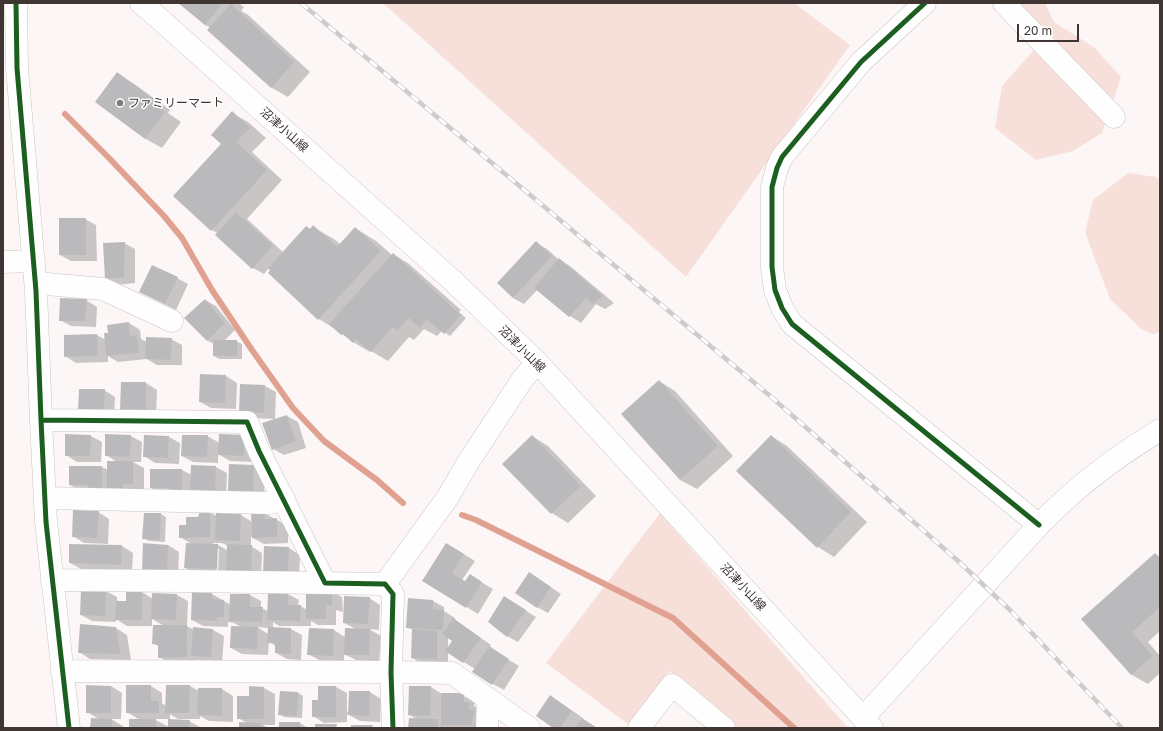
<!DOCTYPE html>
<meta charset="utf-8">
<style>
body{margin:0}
#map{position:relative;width:1163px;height:731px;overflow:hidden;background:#fcf7f6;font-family:"Golos Text",sans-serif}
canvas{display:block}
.frame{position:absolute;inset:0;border:4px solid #3f3634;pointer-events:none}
.scale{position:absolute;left:1017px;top:24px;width:62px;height:18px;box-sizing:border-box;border:2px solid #3f3634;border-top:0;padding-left:5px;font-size:12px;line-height:14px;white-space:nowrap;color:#3f3634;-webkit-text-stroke:3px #fff;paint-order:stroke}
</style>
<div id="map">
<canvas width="1163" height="731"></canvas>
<div class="frame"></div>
<div class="scale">20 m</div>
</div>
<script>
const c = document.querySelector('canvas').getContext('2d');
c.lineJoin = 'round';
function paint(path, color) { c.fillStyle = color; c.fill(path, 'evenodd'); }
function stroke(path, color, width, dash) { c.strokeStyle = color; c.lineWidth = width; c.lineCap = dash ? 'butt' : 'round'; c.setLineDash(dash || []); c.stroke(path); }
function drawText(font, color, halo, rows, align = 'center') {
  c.font = font + ' "Golos Text","Noto Sans JP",sans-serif'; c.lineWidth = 3; c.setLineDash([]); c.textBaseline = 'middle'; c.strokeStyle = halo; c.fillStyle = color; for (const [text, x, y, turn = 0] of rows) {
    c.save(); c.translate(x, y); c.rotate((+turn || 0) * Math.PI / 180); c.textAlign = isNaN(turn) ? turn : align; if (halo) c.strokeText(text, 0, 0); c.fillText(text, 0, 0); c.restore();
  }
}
paint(new Path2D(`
 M383,3H794L850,45L686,277Z
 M1013,3H1045L1054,22L1095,48L1121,77L1102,133L1073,151L1036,160L995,128L1002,86L1033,51L1037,31Z
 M1128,173L1156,177L1160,180V332L1153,334L1141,329L1110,299L1085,232L1093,200Z
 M660,513L848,728H734L731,724L670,671L629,725L546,663Z`), '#f8e0da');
paint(new Path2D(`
 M180,3H238L244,7L241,11L247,14L310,72L288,97L272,88L209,30L211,28L205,25Z
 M117,74L133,83L170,110L168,113L181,122L162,148L146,139L96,102Z
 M232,113L248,122L266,138L252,152L282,180L247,219L283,252L313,227L334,239L340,244L355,228L376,241L392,255L393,254L409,264L461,310L459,312L466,318L450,336L442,331L437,336L424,329L414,340L409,337L388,361L371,351L370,352L353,342L335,329L319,319L269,268L264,274L253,268L217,233L212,230L174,196L222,143Z
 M85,219L96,225L97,261H71L60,255Z
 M124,243L135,249V283L117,285L106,279Z
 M536,243L547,249L558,259L570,266L614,303L605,309L596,304L581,323L570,316L538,289L524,304L513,298Z
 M177,278L188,284L176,310L140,292Z
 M86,300L97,307L96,327L71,326L60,320Z
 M205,300L216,306L235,330L224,341H236L242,344V359H219L214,356V344L208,341L186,318Z
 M129,323L140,330L141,339L147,342L171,339L182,345V365H157L147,359L118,362L108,356V362L76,363L65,356V336L97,335L106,340L109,333Z
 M226,376L237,383L236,409L211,408L200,402Z
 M659,381L675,391L733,456L697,489L680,480Z
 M122,383H146L157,390L156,416H132Z
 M241,385L265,386L276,392L275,419L251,418Z
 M104,390L115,397L114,417L90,416Z
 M287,416L298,422L306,448L284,455L273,449Z
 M91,436L102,442L101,462H77L66,455Z
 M131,436L142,442L141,462H133L144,468V490L81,491L70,485L102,467L108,470L117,462L106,455Z
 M207,436L220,443L244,436L254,462L230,461L218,454V463L193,462L182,456Z
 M532,436L548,446L596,496L568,523L552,513L504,464Z
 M771,436L787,446L867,522L834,557L818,547L738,471Z
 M169,437L180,443L179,464L155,463L144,456Z
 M230,465L254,466L265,472L264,498L240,497L229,490Z
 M216,467L227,473L226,498L162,494L151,488V470H182L192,475Z
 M98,512L109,519L108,544L84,543L73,536Z
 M209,512L217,516V514L241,515L252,522L264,513L288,526V543L264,544L251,537V546L262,553L261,578L196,574L185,568L192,544L180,537L187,526L199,517ZM213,543H222L228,546L227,550L218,545H213ZM217,549H219L218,574H216Z
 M145,514H161L166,517L165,542L149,541L143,538Z
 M168,545L179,552L178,577L154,576Z
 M122,546L133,553L132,571L81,569L70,563Z
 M289,548L300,555L299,579H275Z
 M457,550L475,561L462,580L466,582H481L493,589L478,614L424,581Z
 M1155,554L1160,557V631L1148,642L1160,656V673L1148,684L1132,675L1082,619Z
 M530,573L561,594L548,613L537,607Z
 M106,591L117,597V602H127L142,592L153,599V594L177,595L188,601L187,626L194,630V628L213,630L224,636L222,663L203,662L198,659V663H170L159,657V646L153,643L154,626H127L116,619V622L92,621L81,615ZM152,619L164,626H152Z
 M331,591L342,597L343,612L336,610V625H318L311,621V626H279L273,622V628L291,629L302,635L301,660L287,659L276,653V646L269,642L268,655L242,654L231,648L242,628L234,623L228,622V627L203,626L192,620L193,593L212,594L231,605L250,595L261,601V608L268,611L288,594L299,600L298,606H301L307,610ZM257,627L269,628L268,634Z
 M369,598L380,605L379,630L369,629L381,636L379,661L356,660L344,654V661L319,660L308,654L334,630L345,637L356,629L344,623Z
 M433,601L444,607V611L455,618V620L491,645L489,648L519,666L504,690L493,684L475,669L448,652V665L423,664L412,658L413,630L407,627ZM448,637L454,641L448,648Z
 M515,604L536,617L518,642L507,636Z
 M116,628L127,635L131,660L90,659L79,652Z
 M87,686H111L122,693L121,719H111L123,726V728H91L99,719L87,712Z
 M151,686L162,693V703L166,706L190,686L199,691V689H222L233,696V722L209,721L200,716V719H178L170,714V720L189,721L200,727V728H130L140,720L127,712ZM154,719H169V727Z
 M319,687H336L347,693V712H349L370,692L381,699L380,722L360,721L347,714V722L324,723L313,716L319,701Z
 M431,687L442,694L463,696L475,702L474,706L480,709L483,728H409L417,719L409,715Z
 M264,688L275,694V725H263L268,728H240L247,723L238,718L250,697Z
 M297,692L303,696L302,718L284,717L279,714Z
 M550,696L561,703L583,718L582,719L597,728H555Z
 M300,723L308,728H280Z`), '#0003');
stroke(new Path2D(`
 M65,114L109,158L164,216L182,238L212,290L252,350L293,408L324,441L377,480L403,503
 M462,515L476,520L673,618L794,728`), '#e1a191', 6);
paint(new Path2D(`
 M178,3H223L205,25Z
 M231,4L294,62L271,88L207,30Z
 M117,72L155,100L153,103L165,112L145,139L95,102Z
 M232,111L250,128L236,142L267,170L211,231L173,196L221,144L211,135Z
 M236,212L273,246L252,269L215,235Z
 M59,218H86V255H59Z
 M313,225L337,247L355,227L381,251L318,320L268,273L270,270L268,268L306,226L310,229Z
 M536,241L552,256L513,298L497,283Z
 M125,242L124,277L105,279L103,243Z
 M393,253L461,315L444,334L427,319L420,328L409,318L397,331L393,327L371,352L356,339L353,343L343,334L341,335L329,324Z
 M559,258L603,296L593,304L586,298L569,317L534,288Z
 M152,265L178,277L165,304L139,292Z
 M60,298L87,299L85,321H59Z
 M205,299L225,323L207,341L184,318Z
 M129,322L130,336L137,335L139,353L106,356L104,333H108L107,325Z
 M97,334L98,356L64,357V335Z
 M146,337L172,338L171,360L145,359Z
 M213,340H237V356H213Z
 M200,374L226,375L225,403L199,402Z
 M659,380L718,446L680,480L621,414Z
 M121,382H146V411L120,410Z
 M240,384L265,385L264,413L239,412Z
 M79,389H105L104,411H78Z
 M287,415L296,441L272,450L262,423Z
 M65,434L91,435L90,456H65Z
 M105,434L131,435L130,457L105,456Z
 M219,434L244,435V456L218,455Z
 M144,435L169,436L168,458L143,457Z
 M182,435H208L207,457L181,456Z
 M532,435L581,486L551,514L502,464Z
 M771,435L851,512L817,548L736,471Z
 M107,461H133V484H123V489H107Z
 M229,464L254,465L253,492L228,491Z
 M191,465L216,466L215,493L190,492Z
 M69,466H102V492H88V485H69Z
 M150,469H182V494H168L169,488H150Z
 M73,510L99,511L97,538L72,537Z
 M200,511H210V537L179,538V525H186V517H198Z
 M251,512H264L265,519L277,518V537L252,538Z
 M144,513H161L160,540L142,539Z
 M216,513L241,514L240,541L215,540Z
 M143,543L168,545L167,571L142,570Z
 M186,543L218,544L217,569L184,568Z
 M446,543L464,554L452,573L465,581L470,574L482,582L466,608L422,581Z
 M69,544L122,545L121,565L69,563Z
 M227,544L252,545L251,572L226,571Z
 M264,546L289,547L288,574L263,573Z
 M1155,553L1160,558V607L1132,632L1153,656L1131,675L1081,619Z
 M529,572L551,587L537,608L515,593Z
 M81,589L106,590L105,616L80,615Z
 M332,590V606L326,604V619H306V592Z
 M126,591H142V620H115L116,601H126Z
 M192,592L212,593V599L224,600V617H217V621L191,620Z
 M268,592L288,593V605H301L300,621L267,620Z
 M152,593L177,594L176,620L151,619Z
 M230,594H250V607H263L262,622L229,621Z
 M344,596L370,597L368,624L343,623Z
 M504,596L526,610L507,637L488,622Z
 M408,598L433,600V609L444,610L443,630L406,628Z
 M453,618L481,638L463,663L445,651L452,641L442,634Z
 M80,624L116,627L121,654L78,653Z
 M153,625H187V657L158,658V645L152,644Z
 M231,626L258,627L257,649L230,648Z
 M193,627L213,629L211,657L191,656Z
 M268,627L291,628V654L275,653V643H267Z
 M309,628L334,629L333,656L307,655Z
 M345,628L370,629L369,655H344Z
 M412,629L437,631V659L411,658Z
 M489,646L509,659L492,685L472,672Z
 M86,685L111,686V713H86Z
 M126,685H151V701H159V713H126Z
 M166,685H190L189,713H165Z
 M249,686L264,687V719H237V696H249Z
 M318,686H336V717H312V700H318Z
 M409,686H431L430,716L408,715Z
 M198,688H222V716L197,715Z
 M280,691L298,692L297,716L278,715Z
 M349,691H370L369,716L348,715Z
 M441,693H459L464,695V702H470L469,709L475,711L471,725H441Z
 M550,695L572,711L560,728H553L536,716Z
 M91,718L112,719V728H90Z
 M409,718L438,719V728H408Z
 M582,718L597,728H575Z
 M129,719H156V728H129Z
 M168,719L190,720L189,728H168Z
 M239,722L261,723V728H239Z
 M279,722H300V728H279Z
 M315,724H337L336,728H315Z
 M351,725H373L372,728H351Z`), '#bababd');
const street = new Path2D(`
 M16,3L17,68L36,291L41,420L46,522L69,728
 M1004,3L1114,117
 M3,262L34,261
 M36,283L103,289L172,321
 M41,420L247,422L259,451L325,583L385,584L393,594L391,672L393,728
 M45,498L269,503L284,499
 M52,580L185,581L325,583
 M385,584L448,497L467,464L522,380L537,362
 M62,671L391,672L452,673L529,728
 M487,728L488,699
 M639,728L672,685L724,728`);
const secondary = new Path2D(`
 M141,3L154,14L453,281L537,362L872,728
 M925,3L861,62L782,157L777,168L772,187V267L775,290L782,308L792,324L1039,525
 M863,718L1039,525C1048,516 1058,506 1068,497C1096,472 1127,450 1160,430`);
stroke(street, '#cac3c2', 23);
stroke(secondary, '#cac3c2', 23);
stroke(street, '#fffefe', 22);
stroke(secondary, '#fffefe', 22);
const rail = new Path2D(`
 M301,3L769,395L957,560L1010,610L1122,728`);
stroke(rail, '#cdcccb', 4.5);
stroke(rail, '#fff', 3, [9]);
stroke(new Path2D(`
 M16,3L17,68L36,291L41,420L46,522L69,728
 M925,3L861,62L782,157L777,168L772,187V267L775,290L782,308L792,324L1039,525
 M41,420L247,422L259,451L325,583L385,584L393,594L391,672L393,728`), '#1b5e20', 5);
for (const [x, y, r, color] of [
 [120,103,4,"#817a78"]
]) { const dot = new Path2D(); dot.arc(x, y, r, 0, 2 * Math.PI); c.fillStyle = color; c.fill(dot); stroke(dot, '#fff', 1.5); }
drawText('12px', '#3f3634', '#fff', [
 ["ファミリーマート",128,103]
], 'left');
drawText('12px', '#3f3634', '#fff', [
 ["沼津小山線",284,130,42],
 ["沼津小山線",522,349,45],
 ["沼津小山線",743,587,47]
]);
</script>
